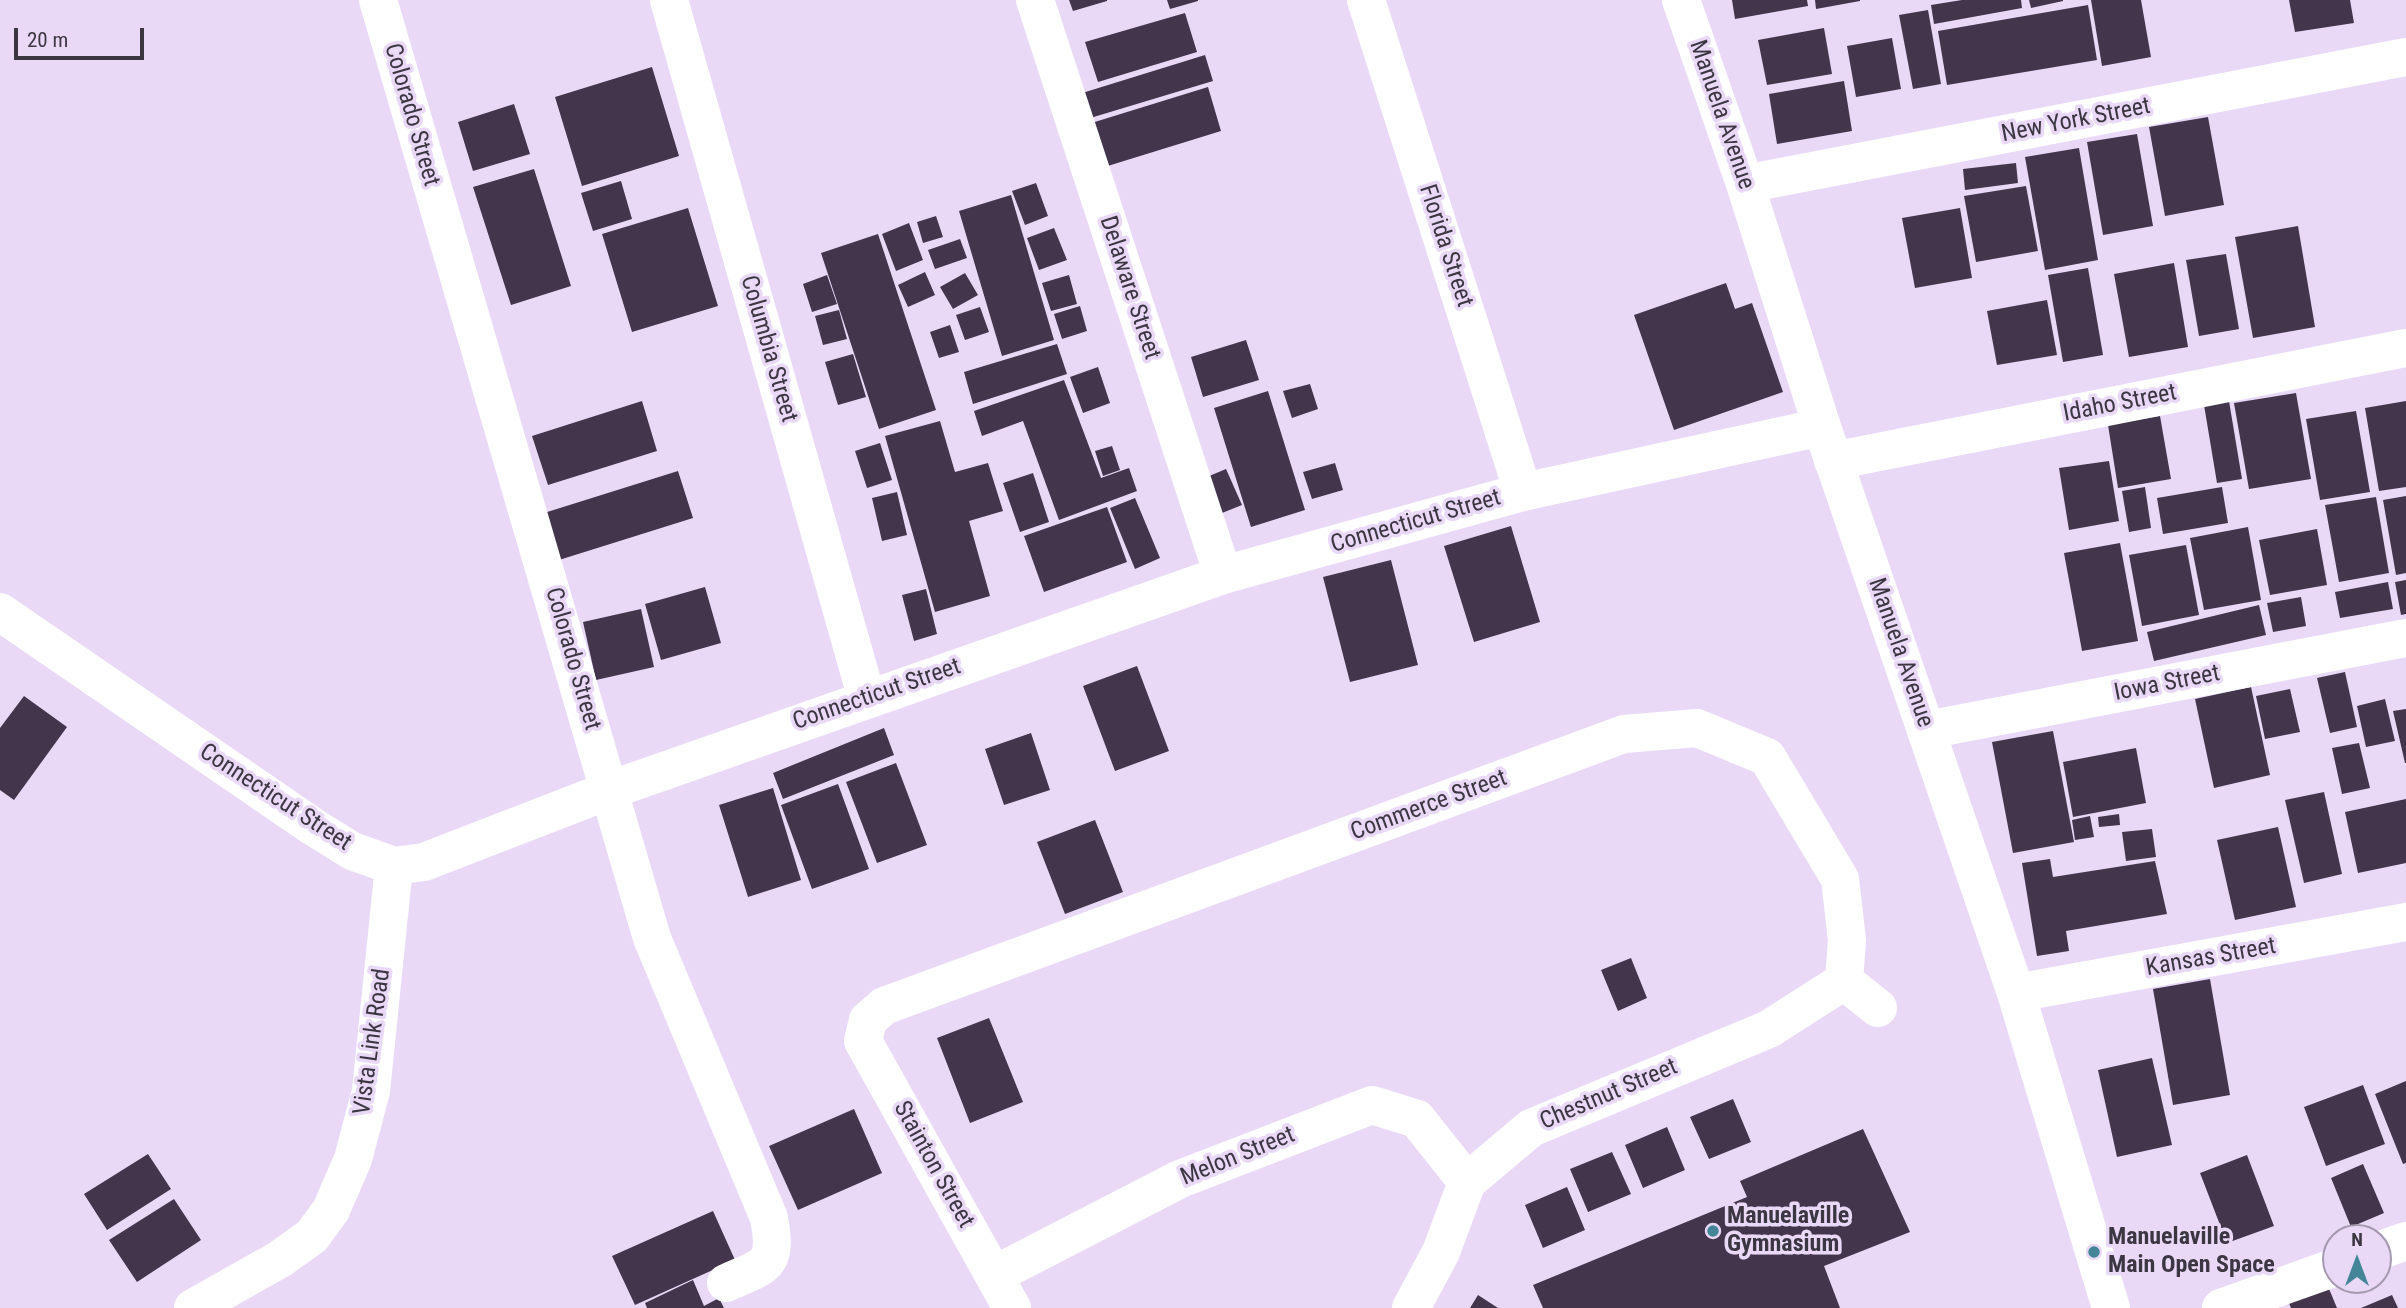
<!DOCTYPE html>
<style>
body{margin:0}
#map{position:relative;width:2406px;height:1308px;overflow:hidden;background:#e9d9f7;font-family:"Roboto Condensed",sans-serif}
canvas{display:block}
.north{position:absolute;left:2322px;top:1224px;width:70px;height:70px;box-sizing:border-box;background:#e9d9f7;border:2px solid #a498af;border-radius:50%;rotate:0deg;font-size:19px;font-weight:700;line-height:28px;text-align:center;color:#3c3642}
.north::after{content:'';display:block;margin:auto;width:24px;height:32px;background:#448698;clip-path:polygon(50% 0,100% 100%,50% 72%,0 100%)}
.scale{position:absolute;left:14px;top:28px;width:130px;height:32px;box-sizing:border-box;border:4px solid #3c3642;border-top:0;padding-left:9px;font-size:21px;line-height:24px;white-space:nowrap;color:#3c3642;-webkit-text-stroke:5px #e9d9f7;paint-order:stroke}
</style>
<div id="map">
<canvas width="2406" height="1308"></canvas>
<div class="north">N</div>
<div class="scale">20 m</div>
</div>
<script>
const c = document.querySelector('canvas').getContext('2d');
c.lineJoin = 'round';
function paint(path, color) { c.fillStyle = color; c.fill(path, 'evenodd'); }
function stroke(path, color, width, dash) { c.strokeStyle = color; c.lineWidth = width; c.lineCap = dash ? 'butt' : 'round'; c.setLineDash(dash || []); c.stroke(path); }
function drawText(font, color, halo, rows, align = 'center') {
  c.font = font + ' "Roboto Condensed",sans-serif'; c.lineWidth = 7; c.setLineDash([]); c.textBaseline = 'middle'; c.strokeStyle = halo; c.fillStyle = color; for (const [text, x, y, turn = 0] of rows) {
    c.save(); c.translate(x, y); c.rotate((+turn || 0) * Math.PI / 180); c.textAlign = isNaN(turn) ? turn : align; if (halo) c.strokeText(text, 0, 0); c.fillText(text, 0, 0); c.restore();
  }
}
paint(new Path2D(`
 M1069,0H1107V1L1073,11Z
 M1167,0H1198V1L1170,9Z
 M1732,0H1807L1808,6L1735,19Z
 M1815,0H1860V1L1816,9Z
 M1962,0H2021L2022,8L1934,24L1931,5Z
 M2029,0H2063V1L2031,8Z
 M2091,0H2141L2151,57L2102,66Z
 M2289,0H2350L2354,23L2295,32Z
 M2088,5L2097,60L1947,85L1938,31Z
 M1928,10L1941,84L1913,89L1899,15Z
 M1185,13L1197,52L1098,82L1085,42Z
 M1824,28L1832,74L1767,85L1758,40Z
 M1892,38L1901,89L1856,97L1847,46Z
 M1205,55L1213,81L1087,119L1079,94Z
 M652,67L679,156L582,186L555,97Z
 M1844,81L1852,131L1777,144L1769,94Z
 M1208,87L1221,131L1098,169L1085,125Z
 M514,104L530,154L473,171L458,122Z
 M2208,117L2224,205L2165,216L2149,127Z
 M2137,134L2153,226L2103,235L2087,142Z
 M2079,148L2098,260L2045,270L2025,157Z
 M2016,163L2018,183L1965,190L1963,169Z
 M534,169L571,286L511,305L473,187Z
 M621,181L632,219L593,231L581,193Z
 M1036,183L1048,216L1025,225L1012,191Z
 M2026,186L2038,251L1976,262L1964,196Z
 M1011,195L1054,340L1002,356L959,211Z
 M688,208L718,306L632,332L602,234Z
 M1960,208L1972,278L1915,288L1902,218Z
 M936,216L943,237L923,243L917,222Z
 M909,223L923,260L896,271L882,234Z
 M2298,226L2315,327L2253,338L2235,237Z
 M1054,228L1067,260L1039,270L1027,238Z
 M878,234L936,410L879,429L821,253Z
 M960,239L967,258L935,269L928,250Z
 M2226,254L2239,329L2199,336L2186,260Z
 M2174,263L2188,347L2129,357L2114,274Z
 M2088,268L2103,355L2063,362L2048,275Z
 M925,272L935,295L908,307L898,285Z
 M965,273L978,295L953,309L940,287Z
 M827,275L837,304L812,312L803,284Z
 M1069,275L1077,304L1051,311L1042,283Z
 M1726,283L1735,309L1752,303L1783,392L1674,430L1634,315Z
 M2047,300L2057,355L1997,365L1987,311Z
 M1080,306L1087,331L1062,339L1054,314Z
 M980,307L989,332L965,340L956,315Z
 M839,310L847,339L823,345L815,316Z
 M950,325L959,352L939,358L930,332Z
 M1246,340L1259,380L1203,397L1191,357Z
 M1057,344L1067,374L973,404L964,372Z
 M853,354L866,397L838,405L825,362Z
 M1098,367L1110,403L1083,413L1070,377Z
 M1064,380L1101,478L1129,468L1137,491L1059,520L1023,421L982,436L974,411Z
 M1310,384L1318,409L1292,418L1283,391Z
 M1268,391L1305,510L1251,527L1214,408Z
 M2296,393L2311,479L2249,489L2234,403Z
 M642,401L657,451L548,485L532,436Z
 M2229,401L2242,479L2217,483L2204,405Z
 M2406,401V487L2379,491L2365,408Z
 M2356,411L2370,492L2320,500L2306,419Z
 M2160,416L2171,479L2118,488L2108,425Z
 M940,421L955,472L988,463L1003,511L969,521L990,596L935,612L885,436Z
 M880,443L892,480L867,488L855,451Z
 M1112,446L1120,470L1103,476L1095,451Z
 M2109,461L2119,521L2069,530L2059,468Z
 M1335,463L1343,490L1312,499L1303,472Z
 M1226,469L1242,505L1217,515L1202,479Z
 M678,471L693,518L559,560L544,513Z
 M1033,473L1049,522L1020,532L1003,483Z
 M2145,487L2151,528L2129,532L2122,491Z
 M2222,487L2228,523L2163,534L2157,498Z
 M897,492L907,535L882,541L872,498Z
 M2406,496V573L2396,575L2383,500Z
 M2376,497L2389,573L2339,582L2325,505Z
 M1135,498L1160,558L1135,569L1110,508Z
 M1107,507L1127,562L1044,592L1024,536Z
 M1511,526L1540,622L1474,642L1444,546Z
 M2248,527L2261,600L2204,610L2190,538Z
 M2317,529L2327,585L2270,595L2259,540Z
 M2120,543L2138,641L2082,651L2064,553Z
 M2186,545L2199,615L2142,626L2129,555Z
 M1391,560L1418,665L1350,682L1323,577Z
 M2406,580V614L2401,615L2395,582Z
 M2388,582L2393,609L2340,618L2335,592Z
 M705,587L721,643L661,660L645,604Z
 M926,589L937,634L914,641L902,595Z
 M2301,597L2306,626L2273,632L2267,603Z
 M2259,605L2266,635L2154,661L2147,632Z
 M641,609L654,667L596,680L583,622Z
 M1137,666L1169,751L1115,771L1083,686Z
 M2345,672L2357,727L2330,733L2317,678Z
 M2251,687L2270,775L2214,788L2195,699Z
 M2290,689L2300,732L2265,739L2256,696Z
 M24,696L67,727L14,800L0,790V728Z
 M2385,699L2395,741L2366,747L2357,706Z
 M2406,709V763H2405L2393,711Z
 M884,728L894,755L783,799L773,773Z
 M2053,731L2074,842L2013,853L1992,742Z
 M1031,733L1050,790L1004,805L985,749Z
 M2359,743L2370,788L2342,794L2332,748Z
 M2136,748L2146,803L2073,817L2063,762Z
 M896,763L927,845L877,863L846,782Z
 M838,784L869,869L812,889L781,805Z
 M773,788L801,880L748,897L719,805Z
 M2324,792L2342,874L2304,883L2285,800Z
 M2406,799V863L2358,873L2345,812Z
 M2119,814L2120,825L2099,827L2098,817Z
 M2090,816L2094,837L2075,840L2072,820Z
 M1095,820L1123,892L1065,914L1037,842Z
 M2278,827L2296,907L2235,920L2217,840Z
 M2152,829L2156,857L2126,861L2122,832Z
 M2050,859L2053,877L2155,861L2167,914L2066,931L2069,951L2037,956L2022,863Z
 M1631,958L1647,998L1618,1011L1601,970Z
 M2210,979L2230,1095L2173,1105L2153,989Z
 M989,1018L1023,1102L970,1123L937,1038Z
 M2152,1058L2172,1145L2117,1157L2098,1070Z
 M2406,1081V1163L2403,1164L2375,1094Z
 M2363,1085L2385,1144L2326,1166L2304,1107Z
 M1733,1099L1751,1142L1709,1159L1690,1117Z
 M854,1109L882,1173L798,1210L769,1146Z
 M1667,1127L1685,1170L1643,1188L1625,1145Z
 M1863,1129L1910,1232L1824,1266L1840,1308H1543L1533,1285L1747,1197L1740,1181Z
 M1612,1152L1631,1194L1588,1212L1570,1169Z
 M148,1154L171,1189L107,1230L84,1194Z
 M2247,1155L2274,1226L2227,1243L2200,1173Z
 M2363,1164L2384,1213L2351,1227L2331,1178Z
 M1567,1187L1585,1230L1543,1248L1525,1205Z
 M174,1199L201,1240L137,1282L109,1240Z
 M713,1211L735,1260L635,1305L612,1256Z
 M693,1280L704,1306L719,1298L724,1308H647L645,1303Z
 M2327,1284L2337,1308H2291L2288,1301Z
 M1478,1295L1498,1308H1470Z
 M2392,1295L2398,1308H2361Z`), '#42354c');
stroke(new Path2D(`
 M378,0L652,938L769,1218C778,1267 766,1265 726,1283
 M669,0L867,699
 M1035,0L1223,575
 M1366,0L1523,492
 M1681,0L1745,184L1822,427L2016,993L2111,1308
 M1745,184L2406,57
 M1833,461L2406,348
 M0,612L312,826L352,851L394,866L424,862L610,790L1223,575L1523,492L1822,427
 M1927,730L2406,638
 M2016,993L2406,922
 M2378,1251L2406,1241
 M994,1275L1180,1179L1372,1105L1417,1119L1467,1182
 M193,1308L280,1259L312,1236L331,1210L353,1159L371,1091L394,866
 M1012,1308L863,1041L868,1020L884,1006L1624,734L1697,728L1767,757L1840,879L1847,940L1844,981
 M1411,1308L1441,1252L1467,1182L1531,1128L1769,1029L1844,981L1878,1008
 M2221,1308L2336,1267`), '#fff', 38);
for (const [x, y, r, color] of [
 [1713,1231,7,"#448698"],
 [2094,1252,7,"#448698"]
]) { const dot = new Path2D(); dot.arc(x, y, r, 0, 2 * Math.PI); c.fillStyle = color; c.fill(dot); stroke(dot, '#e9d9f7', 2.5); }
drawText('24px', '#3c3642', '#e9d9f7', [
 ["Colorado Street",411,115,74],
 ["Manuela Avenue",1721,115,71],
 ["New York Street",2076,121,-11],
 ["Florida Street",1445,246,72],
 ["Delaware Street",1129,288,72],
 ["Columbia Street",768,349,74],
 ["Idaho Street",2120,404,-11],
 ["Connecticut Street",1416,522,-16],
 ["Manuela Avenue",1900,653,71],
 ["Colorado Street",572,659,74],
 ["Iowa Street",2167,684,-11],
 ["Connecticut Street",877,695,-19],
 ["Connecticut Street",275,798,33],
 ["Commerce Street",1429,806,-20],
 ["Kansas Street",2211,958,-10],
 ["Vista Link Road",373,1042,-82],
 ["Chestnut Street",1609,1095,-23],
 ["Melon Street",1238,1157,-22],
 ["Stainton Street",933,1165,61]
]);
drawText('bold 24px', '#3c3642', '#e9d9f7', [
 ["Manuelaville",1727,1217],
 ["Gymnasium",1727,1245],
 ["Manuelaville",2108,1238],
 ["Main Open Space",2108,1266]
], 'left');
</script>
